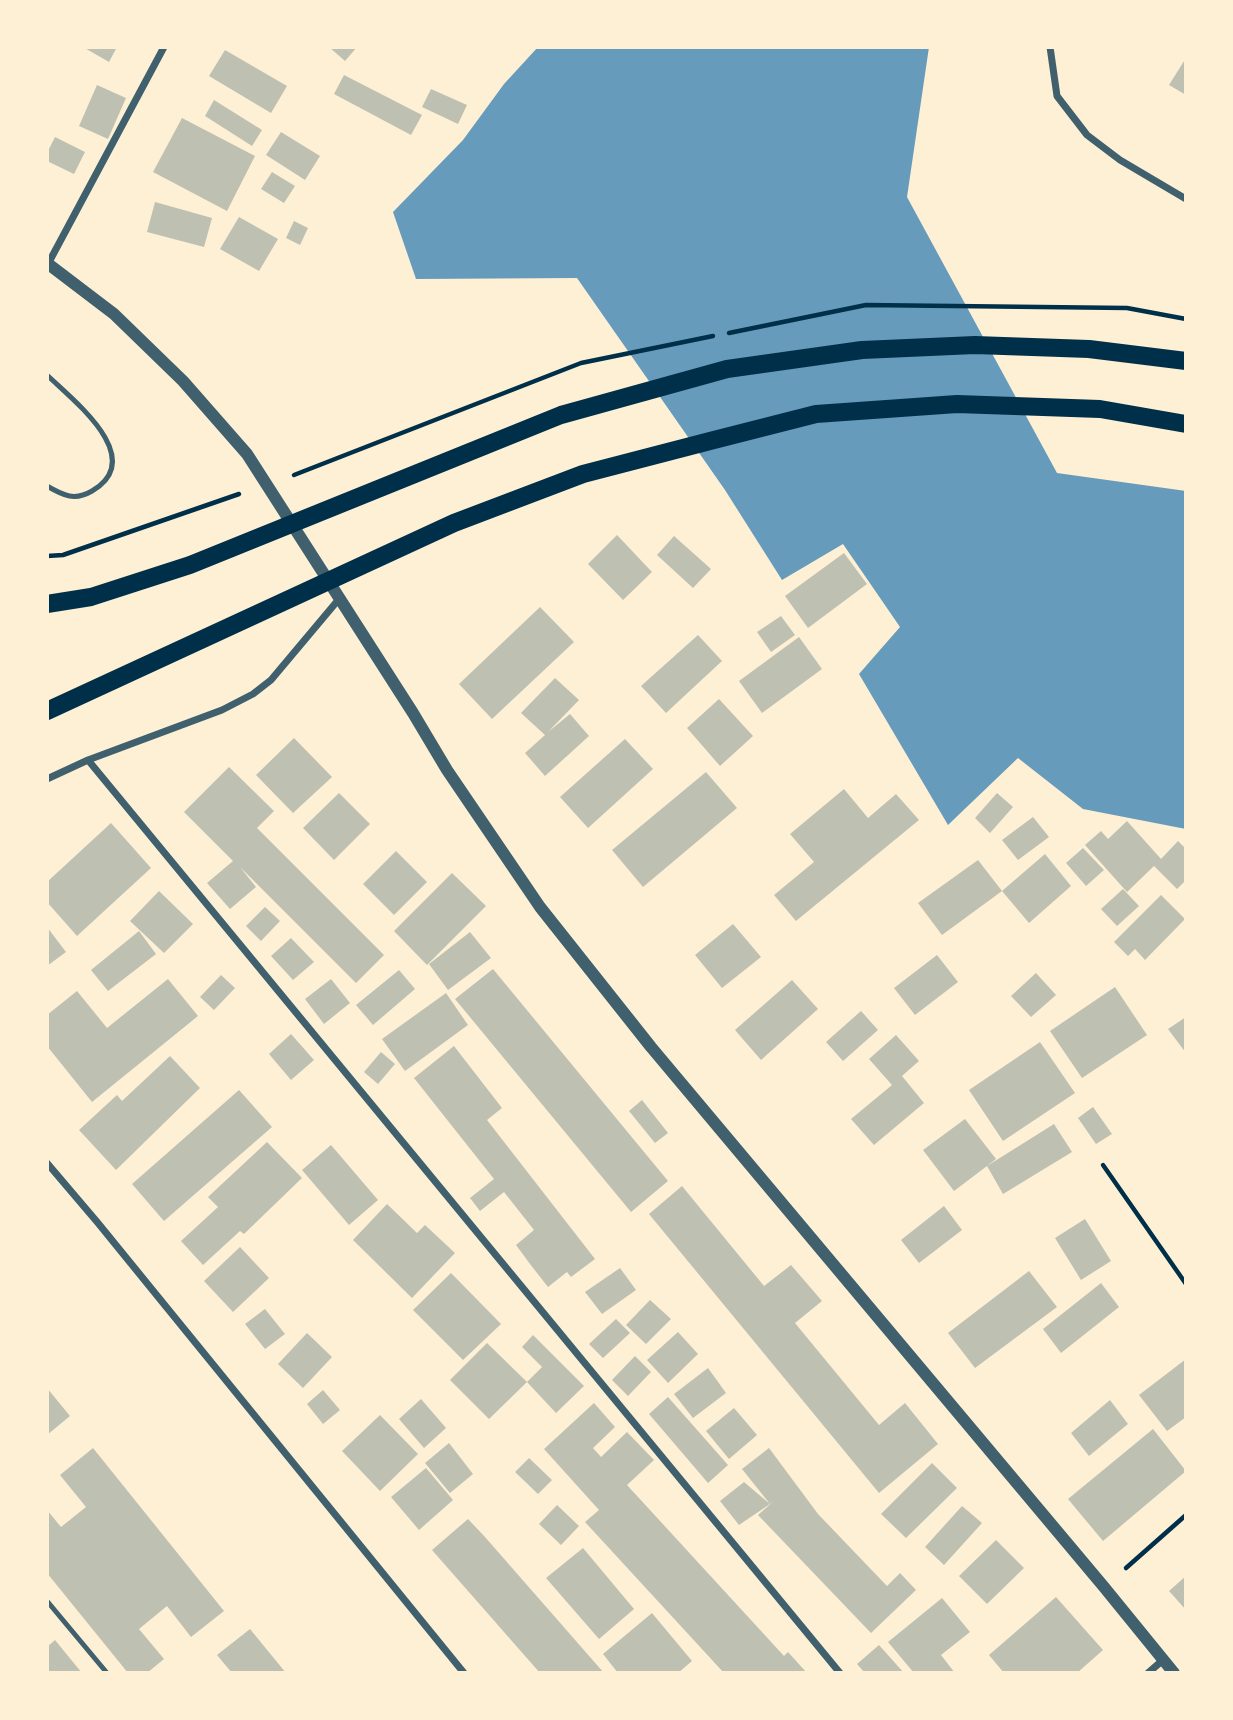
<!DOCTYPE html>
<style>
body{margin:0}
#map{position:relative;width:1233px;height:1720px;overflow:hidden;background:#fdf0d5;font-family:Barlow,sans-serif}
canvas{display:block}
.frame{position:absolute;inset:0;border:49px solid #fdf0d5;pointer-events:none}
</style>
<div id="map">
<canvas width="1233" height="1720"></canvas>
<div class="frame"></div>
</div>
<script>
const c = document.querySelector('canvas').getContext('2d');
c.lineJoin = 'round';
function paint(path, color) { c.fillStyle = color; c.fill(path, 'evenodd'); }
function stroke(path, color, width, dash) { c.strokeStyle = color; c.lineWidth = width; c.lineCap = dash ? 'butt' : 'round'; c.setLineDash(dash || []); c.stroke(path); }
paint(new Path2D(`
 M538,47H929L907,197L1057,473L1186,491V829L1083,809L1018,758L948,825L859,674L900,627L843,544L782,580L725,490L577,278L416,279L393,212L463,140L504,84Z`), '#669bbc');
paint(new Path2D(`
 M83,47H117L109,62Z
 M329,47H357L345,61Z
 M225,50L287,86L271,113L209,76Z
 M1186,58V95L1169,85Z
 M344,75L422,115L411,135L334,94Z
 M97,85L126,98L108,139L79,126Z
 M431,89L467,105L458,124L422,107Z
 M214,100L262,130L252,146L205,116Z
 M182,118L255,156L227,211L153,172Z
 M281,132L320,156L305,180L266,155Z
 M55,137L85,152L74,174L47,161V153Z
 M272,172L295,186L284,203L261,189Z
 M155,202L212,218L204,247L147,232Z
 M239,217L278,239L259,271L220,249Z
 M294,221L308,228L300,245L286,238Z
 M617,535L652,572L623,600L588,564Z
 M674,536L711,569L693,588L657,555Z
 M844,553L867,584L808,628L785,596Z
 M540,607L574,642L492,719L459,684Z
 M781,616L795,635L771,652L757,632Z
 M698,635L722,661L666,713L641,686Z
 M799,637L822,669L762,713L739,681Z
 M555,678L579,700L548,732L570,714L589,736L545,776L525,753L545,735L521,713Z
 M719,699L753,736L720,766L687,728Z
 M294,738L332,777L293,813L256,775Z
 M625,739L653,769L588,828L560,797Z
 M229,767L274,811L257,828L384,955L356,983L240,867L256,887L230,909L207,883L233,861L184,812Z
 M706,772L737,808L643,887L612,850Z
 M844,789L868,818L896,794L919,820L796,921L774,895L814,862L790,834Z
 M339,793L370,824L334,860L303,828Z
 M997,793L1013,807L990,833L975,818Z
 M1033,817L1049,837L1018,860L1002,840Z
 M1127,821L1161,859L1178,841L1186,849V880L1177,889L1154,866L1127,892L1085,845L1101,831L1108,839Z
 M111,823L151,868L77,936L47,902V882Z
 M1083,848L1104,870L1086,886L1066,863Z
 M396,851L427,882L394,915L363,884Z
 M1045,854L1071,886L1029,923L1002,891Z
 M978,860L1002,891L942,935L918,903Z
 M452,873L486,906L427,965L394,931Z
 M1123,889L1139,906L1117,926L1101,909Z
 M159,891L193,924L164,953L130,921Z
 M1161,895L1185,919L1145,960L1135,949L1128,956L1114,942Z
 M265,907L280,921L261,941L246,926Z
 M733,924L761,957L722,988L695,955Z
 M47,927L66,952L47,966Z
 M139,931L156,954L108,991L91,970Z
 M470,932L491,958L448,990L429,964Z
 M291,938L314,962L293,980L271,956Z
 M937,955L958,982L915,1015L894,988Z
 M493,969L668,1181L631,1212L455,999Z
 M399,970L415,989L373,1025L356,1005Z
 M1036,973L1056,995L1031,1017L1011,996Z
 M221,975L235,988L214,1010L200,997Z
 M168,979L198,1016L92,1102L47,1046V1015L77,991L107,1028Z
 M331,979L350,1003L324,1024L305,999Z
 M792,980L818,1009L761,1060L735,1030Z
 M1115,987L1147,1035L1082,1078L1050,1031Z
 M446,993L468,1025L405,1071L382,1039Z
 M861,1011L878,1030L843,1061L826,1042Z
 M1186,1017V1053L1168,1029Z
 M291,1034L314,1060L291,1080L269,1054Z
 M896,1035L919,1061L902,1076L924,1103L874,1145L851,1119L892,1085L869,1059Z
 M1040,1042L1075,1093L1003,1141L969,1090Z
 M454,1046L502,1108L487,1120L595,1259L571,1277L567,1272L548,1287L530,1264L516,1245L534,1230L504,1192L480,1211L470,1198L494,1179L414,1078Z
 M381,1052L395,1064L378,1084L364,1072Z
 M170,1056L200,1088L116,1170L79,1130L117,1095L122,1101Z
 M239,1090L272,1127L164,1221L132,1184Z
 M642,1100L668,1133L655,1143L629,1111Z
 M1093,1107L1112,1134L1096,1144L1078,1118Z
 M965,1119L996,1159L987,1166L1054,1124L1072,1152L1003,1194L987,1166L954,1191L923,1150Z
 M267,1142L302,1178L244,1234L240,1231L203,1265L181,1241L218,1207L208,1197Z
 M331,1145L378,1200L349,1225L302,1170Z
 M682,1186L764,1286L791,1265L822,1301L795,1323L879,1425L905,1403L938,1444L879,1493L649,1214Z
 M387,1204L417,1233L425,1225L455,1253L412,1298L353,1240Z
 M944,1206L962,1230L919,1263L901,1240Z
 M1085,1219L1111,1261L1081,1280L1055,1238Z
 M240,1247L269,1278L233,1312L204,1281Z
 M620,1268L636,1290L602,1314L585,1292Z
 M1029,1271L1057,1307L975,1368L948,1333Z
 M451,1273L501,1324L463,1360L413,1310Z
 M1101,1283L1119,1307L1061,1353L1043,1329Z
 M650,1300L671,1319L646,1344L626,1325Z
 M265,1309L285,1334L265,1349L245,1324Z
 M616,1319L630,1333L603,1358L589,1344Z
 M678,1332L698,1354L668,1383L647,1360Z
 M307,1333L332,1357L303,1388L278,1364Z
 M533,1335L584,1386L556,1413L527,1382L489,1419L450,1380L487,1343L527,1382L542,1367L522,1347Z
 M635,1356L651,1372L628,1396L612,1380Z
 M1186,1359V1417L1167,1431L1139,1395Z
 M708,1368L726,1393L693,1418L674,1394Z
 M47,1388L70,1416L47,1435Z
 M323,1390L340,1410L323,1424L307,1404Z
 M668,1397L728,1465L708,1483L649,1414Z
 M421,1399L446,1428L424,1448L399,1419Z
 M1110,1400L1128,1424L1089,1456L1071,1433Z
 M594,1403L615,1427L593,1448L601,1457L627,1432L654,1460L627,1485L784,1656L788,1652L807,1673H724L585,1522L599,1510L544,1449Z
 M734,1408L757,1435L729,1459L706,1431Z
 M380,1415L418,1454L380,1491L342,1451Z
 M1153,1429L1186,1471L1103,1541L1068,1499Z
 M449,1443L473,1474L450,1493L425,1463Z
 M93,1448L224,1611L191,1637L167,1606L139,1629L164,1659L147,1673H128L47,1573V1510L61,1527L86,1507L60,1475Z
 M769,1448L818,1514L887,1586L900,1573L916,1590L871,1633L758,1515L775,1500L770,1504L742,1469Z
 M529,1458L552,1480L538,1494L515,1472Z
 M932,1463L957,1488L906,1538L881,1514Z
 M426,1468L453,1500L419,1530L391,1497Z
 M744,1482L770,1504L739,1525L720,1501Z
 M557,1505L579,1526L561,1545L539,1524Z
 M962,1506L982,1523L944,1565L925,1547Z
 M468,1519L485,1537L604,1673H540L511,1640L432,1550Z
 M996,1540L1024,1568L987,1604L959,1576Z
 M583,1548L634,1609L599,1639L546,1578Z
 M1186,1576V1610L1169,1591Z
 M1056,1597L1103,1650L1077,1673H1004L989,1655Z
 M942,1598L970,1632L941,1655L955,1673H914L888,1642Z
 M652,1613L692,1661L678,1673H618L603,1654Z
 M250,1629L286,1673H232L217,1655Z
 M55,1640L82,1673H47V1647Z
 M879,1645L904,1673H865L857,1664Z`), '#bec0b2');
stroke(new Path2D(`
 M729,333L866,305L1127,308L1186,319
 M294,475L581,363L713,336
 M47,556L63,555L239,494
 M1103,1165L1186,1284
 M1126,1568L1186,1515`), '#003049', 4.5);
stroke(new Path2D(`
 M47,375C74,401 148,458 92,491C75,501 64,496 47,486
 M47,1601L107,1673`), '#3f606c', 5);
stroke(new Path2D(`
 M1050,47L1057,96L1087,135L1120,160L1186,199
 M48,264L164,47
 M88,760L840,1673
 M47,779L88,760L222,710L253,694L271,680L339,599
 M47,1163L98,1223L464,1673
 M1148,1673L1163,1660`), '#3f606c', 7);
stroke(new Path2D(`
 M47,263L114,314L183,381L247,454L413,713L447,770L540,907L651,1047L1104,1587L1174,1673`), '#3f606c', 12);
stroke(new Path2D(`
 M47,604L91,597L190,565L561,415L727,369L862,350L975,345L1089,349L1186,361
 M47,711L454,523L583,474L710,441L816,414L957,404L1100,409L1186,424`), '#003049', 18);
</script>
